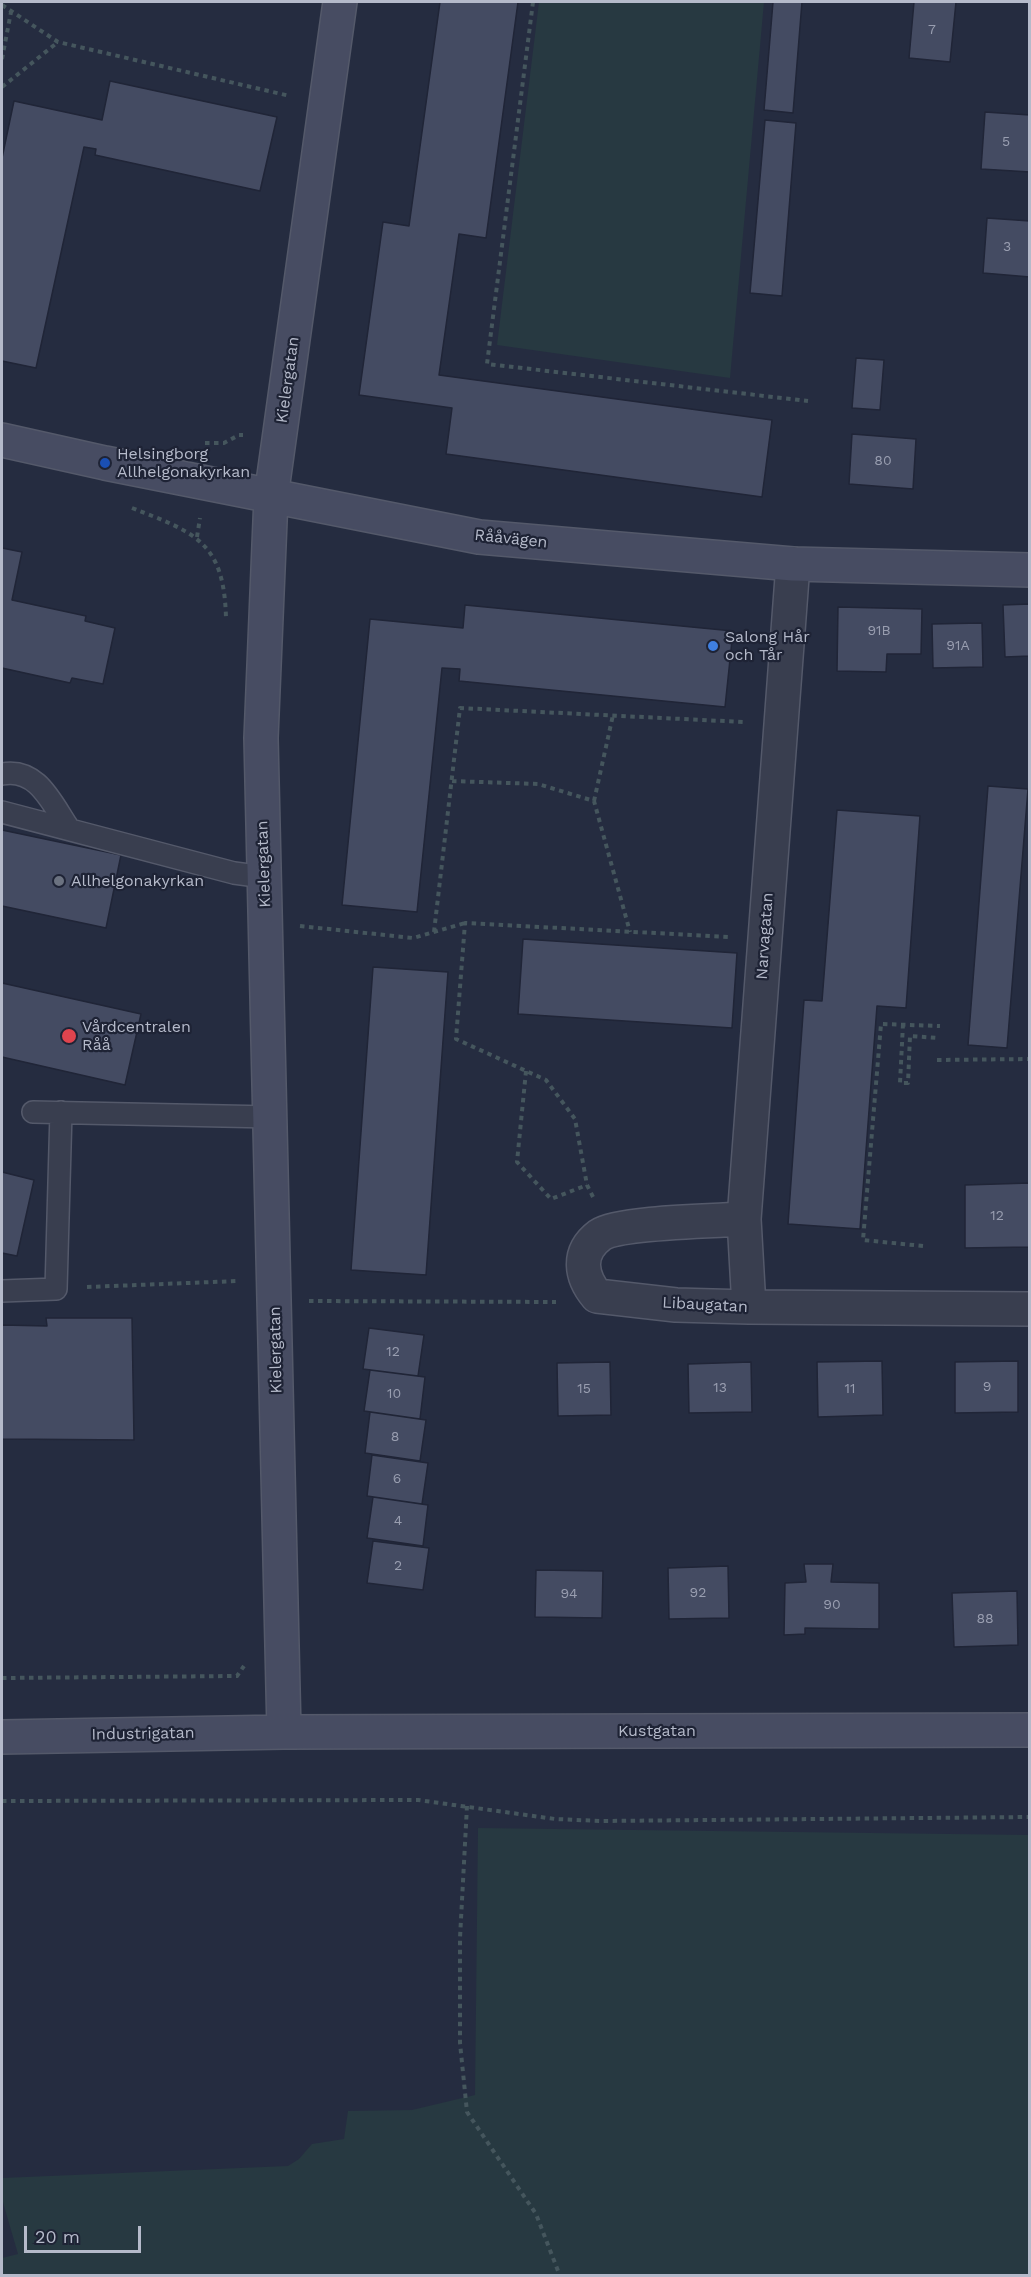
<!DOCTYPE html>
<meta charset="utf-8">
<style>
body{margin:0}
#map{position:relative;width:1031px;height:2277px;overflow:hidden;background:#252c40;font-family:"Work Sans",sans-serif}
canvas{display:block}
.frame{position:absolute;inset:0;border:3px solid #b5baca;pointer-events:none}
.scale{position:absolute;left:24px;top:2226px;width:117px;height:27px;box-sizing:border-box;border:3px solid #b5baca;border-top:0;padding-left:8px;font-size:18px;line-height:21px;white-space:nowrap;color:#b5baca;-webkit-text-stroke:4px #1e2335;paint-order:stroke}
</style>
<div id="map">
<canvas width="1031" height="2277"></canvas>
<div class="frame"></div>
<div class="scale">20 m</div>
</div>
<script>
const c = document.querySelector('canvas').getContext('2d');
c.lineJoin = 'round';
function paint(path, color) { c.fillStyle = color; c.fill(path, 'evenodd'); }
function stroke(path, color, width, dash) { c.strokeStyle = color; c.lineWidth = width; c.lineCap = dash ? 'butt' : 'round'; c.setLineDash(dash || []); c.stroke(path); }
function drawText(font, color, halo, rows, align = 'center') {
  c.font = font + ' "Work Sans",sans-serif'; c.lineWidth = 4.5; c.setLineDash([]); c.textBaseline = 'middle'; c.strokeStyle = halo; c.fillStyle = color; for (const [text, x, y, turn = 0] of rows) {
    c.save(); c.translate(x, y); c.rotate((+turn || 0) * Math.PI / 180); c.textAlign = isNaN(turn) ? turn : align; if (halo) c.strokeText(text, 0, 0); c.fillText(text, 0, 0); c.restore();
  }
}
paint(new Path2D(`
 M539,2H764L730,378L497,345Z
 M478,1828L1029,1835V2275H2V2258L18,2254L2,2199V2178L288,2166L299,2159L312,2144L344,2139L348,2111L412,2110L475,2095Z`), '#273941');
const building = new Path2D(`
 M440,2H518L486,238L459,234L439,375L772,420L762,497L446,454L452,408L359,395L383,222L409,226Z
 M773,2H802L793,113L764,110Z
 M914,2H956L950,62L909,58Z
 M110,81L277,117L260,191L95,155L96,149L84,147L36,368L2,361V158L14,101L102,120Z
 M985,112L1030,115V172L981,169Z
 M765,120L796,123L782,296L750,293Z
 M987,218L1030,221V277L983,273Z
 M856,358L884,360L880,410L852,408Z
 M852,434L916,439L913,489L849,484Z
 M2,548L22,552L12,600L86,616L85,621L115,628L103,684L72,678L70,683L2,668Z
 M1030,604V656L1005,657L1003,605Z
 M465,605L733,631L725,707L459,681L460,669L442,668L417,912L342,905L370,619L463,628Z
 M838,607L922,609L921,654H887L886,672L837,671Z
 M982,623L983,667L933,668L932,624Z
 M988,786L1028,789L1007,1048L968,1045Z
 M837,810L920,816L906,1008L877,1006L860,1229L788,1224L804,1000L822,1001Z
 M2,830L121,855L106,928L2,906Z
 M523,939L737,953L732,1028L518,1014Z
 M373,967L448,972L426,1275L351,1270Z
 M2,983L141,1014L125,1085L2,1057Z
 M2,1172L34,1180L17,1256L2,1253Z
 M1030,1183V1247L965,1248V1185Z
 M46,1318H132L134,1440L2,1439V1325L47,1326Z
 M369,1328L424,1335L418,1376L363,1369Z
 M882,1361L883,1415L818,1417L817,1362Z
 M1018,1361V1412L955,1413V1362Z
 M610,1362L611,1415L558,1416L557,1363Z
 M751,1362L752,1412L689,1413L688,1364Z
 M370,1370L425,1377L420,1419L364,1411Z
 M370,1412L426,1420L420,1461L365,1453Z
 M372,1455L428,1463L422,1504L367,1496Z
 M373,1497L428,1505L423,1546L367,1538Z
 M373,1541L429,1548L423,1590L367,1583Z
 M804,1564H833L831,1582L879,1583V1629L805,1628V1634L784,1635L785,1583L806,1582Z
 M728,1566L729,1618L669,1619L668,1568Z
 M536,1570L603,1571L602,1618L535,1617Z
 M1017,1591L1018,1645L954,1647L952,1593Z`);
paint(building, '#444b62');
stroke(building, '#202537', 1.5);
const lane = new Path2D(`
 M2,774C38,767 52,804 70,830
 M2,812L234,873L264,877
 M33,1112L271,1117
 M2,1291L56,1289L61,1112`);
const street = new Path2D(`
 M744,1219C716,1221 619,1222 600,1235C576,1253 581,1277 597,1296L676,1305L749,1307L1030,1309
 M749,1307L744,1219L793,564`);
const secondary = new Path2D(`
 M2,440L105,463L479,537L793,564L1030,570
 M284,1732L261,738L271,497L340,2
 M2,1737L284,1732L1030,1730`);
stroke(lane, '#54596a', 24);
stroke(street, '#54596a', 36);
stroke(secondary, '#54596a', 36);
stroke(new Path2D(`
 M533,2L487,364L808,401
 M2,5L58,42L290,96
 M2,59L11,12
 M2,87L58,42
 M205,443H224L239,435H243
 M132,508C196,533 224,542 226,618
 M197,537L200,518
 M452,781L538,784L594,801L630,932
 M594,801L613,715
 M300,926L413,938L465,923
 M434,932L460,708L743,722
 M903,1024L900,1083H908L910,1036L938,1038
 M937,1060L1030,1059
 M526,1071L517,1162L551,1199L587,1185
 M593,1197L587,1185L575,1119L546,1080L456,1039L465,923L730,937
 M923,1246L863,1240L881,1024L940,1026
 M87,1287L238,1281
 M309,1301L556,1302
 M2,1678L237,1676L244,1666
 M2,1801L418,1800L555,1819L601,1821L1030,1817
 M467,1806L460,1938V2043L467,2112L536,2214L560,2276`), '#45565d', 4, [4.5, 4.5]);
stroke(lane, '#393e4f', 21);
stroke(street, '#393e4f', 33);
stroke(secondary, '#474c62', 33);
for (const [x, y, r, color] of [
 [105,463,6,"#1a4fb4"],
 [713,646,6,"#3f7fe0"],
 [59,881,6,"#6b7280"],
 [69,1036,8,"#e0444e"]
]) { const dot = new Path2D(); dot.arc(x, y, r, 0, 2 * Math.PI); c.fillStyle = color; c.fill(dot); stroke(dot, '#1e2335', 2); }
drawText('14px', '#999eb0', null, [
 ["7",932,30],
 ["5",1006,142],
 ["3",1007,247],
 ["80",883,461],
 ["91B",879,631],
 ["91A",958,646],
 ["12",997,1216],
 ["12",393,1352],
 ["9",987,1387],
 ["13",720,1388],
 ["15",584,1389],
 ["11",850,1389],
 ["10",394,1394],
 ["8",395,1437],
 ["6",397,1479],
 ["4",398,1521],
 ["2",398,1566],
 ["92",698,1593],
 ["94",569,1594],
 ["90",832,1605],
 ["88",985,1619]
]);
drawText('16px', '#b5baca', '#1e2335', [
 ["Kielergatan",288,380,-82],
 ["Rååvägen",511,539,6],
 ["Kielergatan",264,864,-92],
 ["Narvagatan",765,936,-86],
 ["Libaugatan",705,1305,3],
 ["Kielergatan",276,1350,-91],
 ["Kustgatan",657,1731],
 ["Industrigatan",143,1734,-1]
]);
drawText('16px', '#b5baca', '#1e2335', [
 ["Helsingborg",117,454],
 ["Allhelgonakyrkan",117,472],
 ["Salong Hår",725,637],
 ["och Tår",725,655],
 ["Allhelgonakyrkan",71,881],
 ["Vårdcentralen",82,1027],
 ["Råå",82,1045]
], 'left');
</script>
